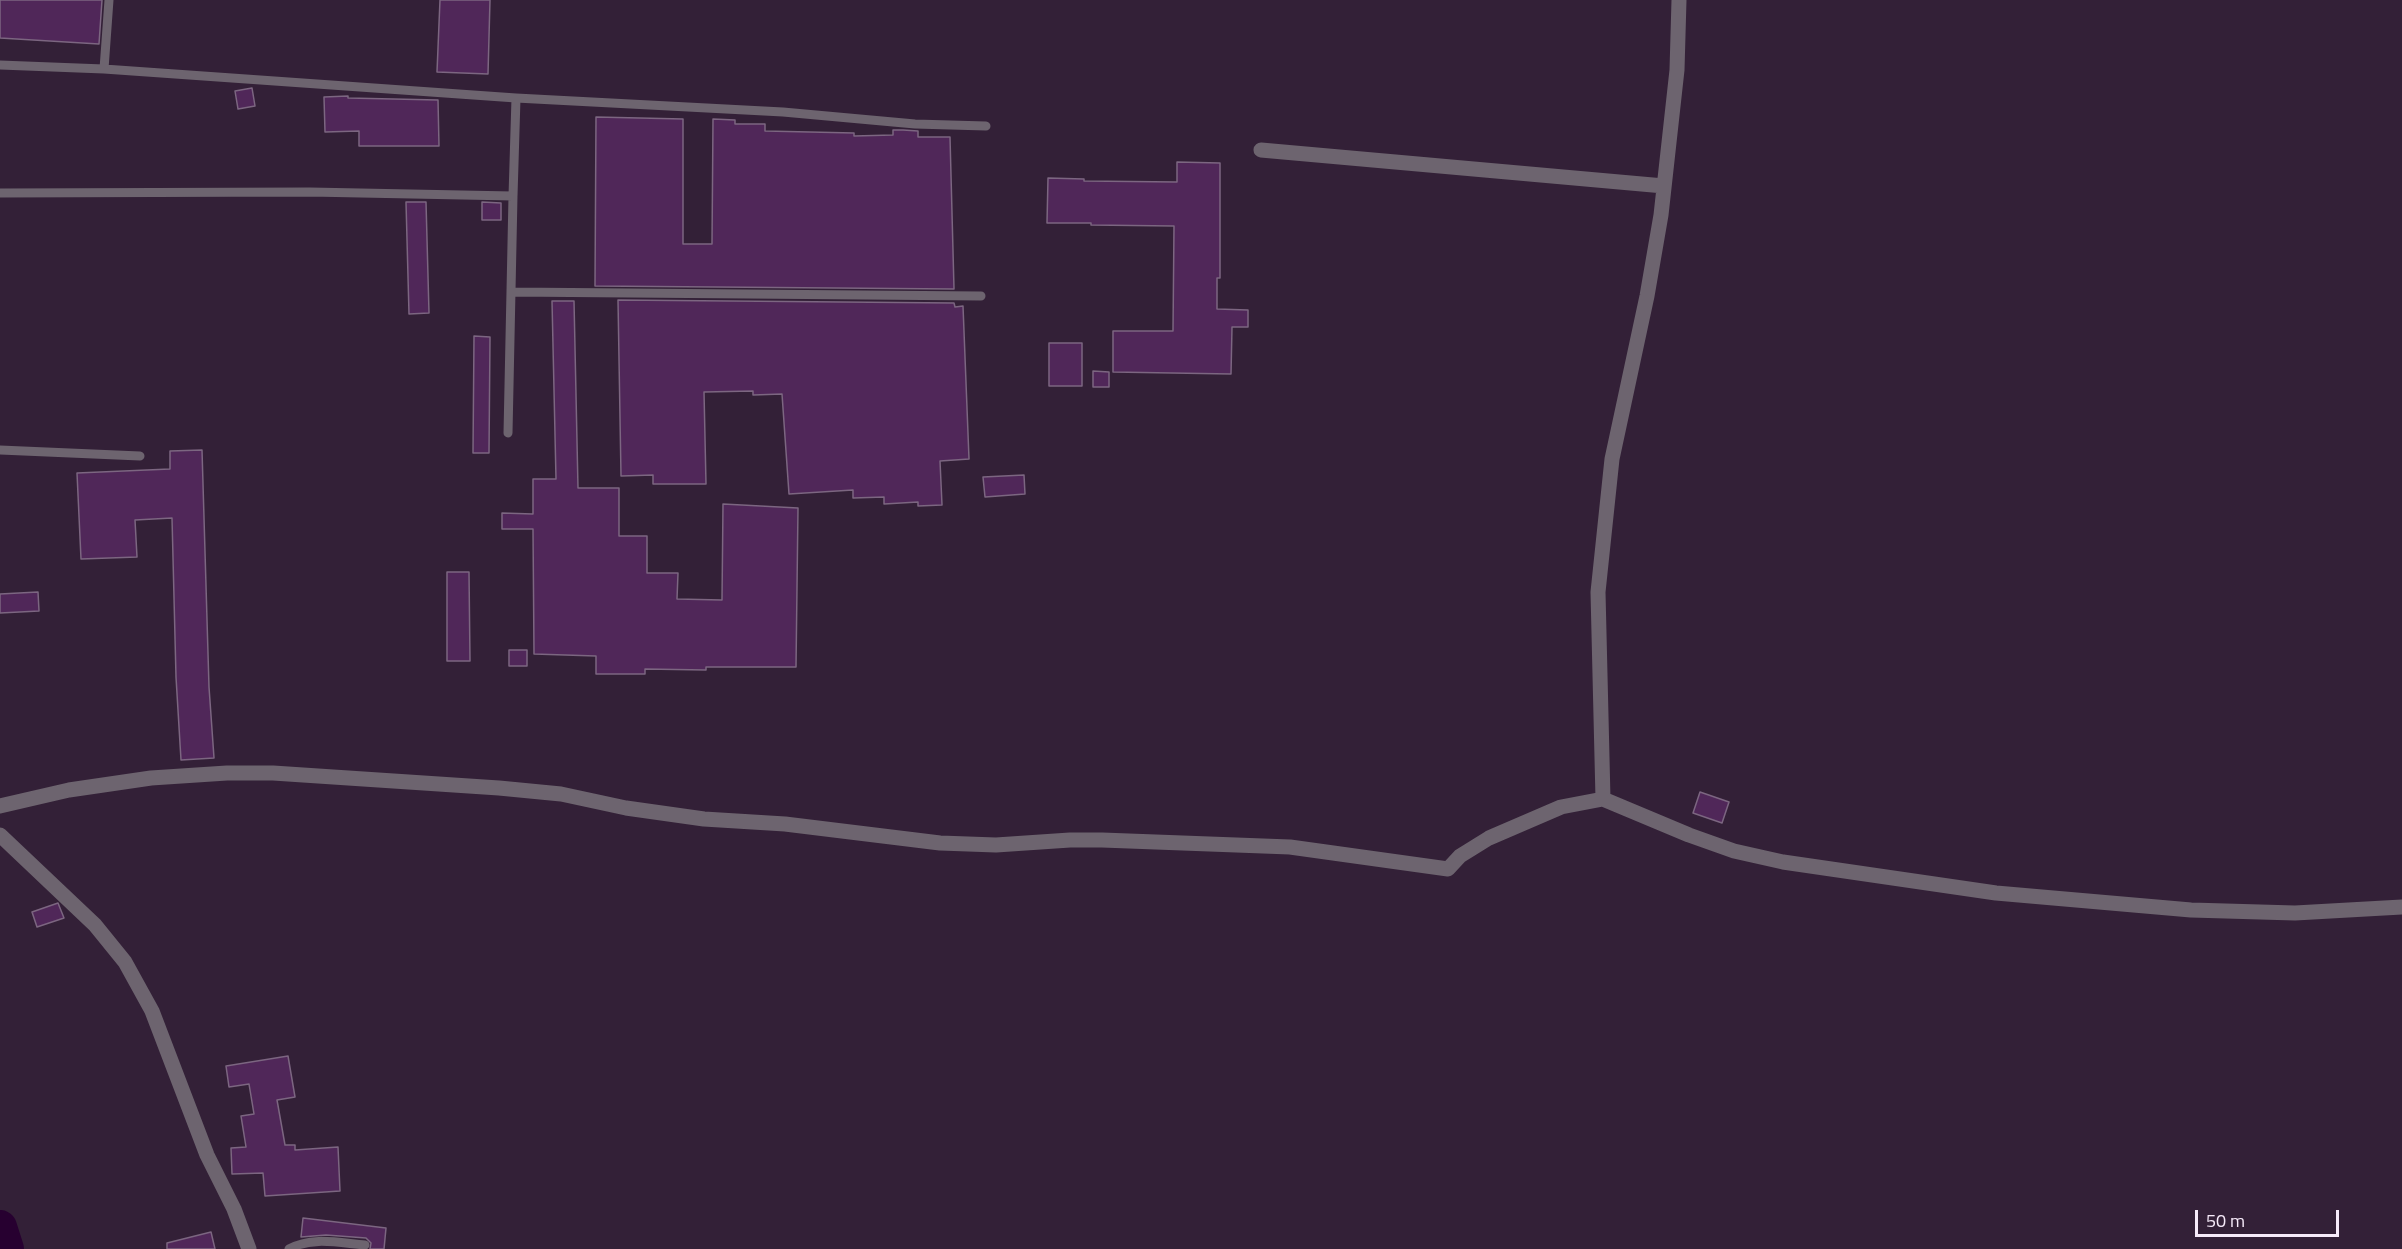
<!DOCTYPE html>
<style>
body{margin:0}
#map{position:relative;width:2402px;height:1249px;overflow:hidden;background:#332037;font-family:"Titillium Web",sans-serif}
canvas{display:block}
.scale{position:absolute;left:2195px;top:1210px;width:144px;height:27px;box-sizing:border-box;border:3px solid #f7ebfa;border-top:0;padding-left:8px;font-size:18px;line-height:21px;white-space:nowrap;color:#f7ebfa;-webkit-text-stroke:4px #332037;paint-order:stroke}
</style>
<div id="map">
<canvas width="2402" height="1249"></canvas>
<div class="scale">50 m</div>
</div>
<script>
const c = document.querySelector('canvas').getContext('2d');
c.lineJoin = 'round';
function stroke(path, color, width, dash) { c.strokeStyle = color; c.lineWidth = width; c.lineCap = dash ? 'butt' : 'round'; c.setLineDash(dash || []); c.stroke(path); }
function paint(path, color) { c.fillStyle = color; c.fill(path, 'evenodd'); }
stroke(new Path2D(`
 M0,1227L7,1249`), '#270030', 34);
const building = new Path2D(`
 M0,0H102L99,44L0,38Z
 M440,0H490L488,74L437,72Z
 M252,88L255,106L238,109L235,91Z
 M348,96V98L438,100L439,146H359V131L325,132L324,97Z
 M596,117L683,119V244H712L713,119L735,120V124H765V131L854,133V136L893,135V130H903L918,131V137H950L954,289L595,286Z
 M1177,162L1220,163V278H1217V309L1248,310V327H1232L1231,374L1113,372V331H1173L1174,226L1091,225V223H1047L1048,178L1084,179V181L1177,182Z
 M406,202H426L429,313L409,314Z
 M482,202L501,203V220H482Z
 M618,300L954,303L955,307L963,306L969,459L940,461L942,505L918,506V502L884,504V497L853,498V490L789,494L782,394L753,395V391L704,392L706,484H653V475L621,476Z
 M552,301H574L578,488H619V536H647V573H678L677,599L722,600L723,504L798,508L796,667H706V670L645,669V674H596V656L534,654L533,529H502V513L533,514V479H556Z
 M474,336L490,337L489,453H473Z
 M1049,343H1082V386H1049Z
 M1093,371L1109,372V387H1093Z
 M202,450L209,687L214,758L181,760L176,677L172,518L135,520L137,557L81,559L77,473L170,469V451Z
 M1024,475L1025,494L985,497L983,477Z
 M447,572H469L470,661H447Z
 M38,592L39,611L0,613V594Z
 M509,650H527V666H509Z
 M1700,792L1729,802L1722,823L1693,813Z
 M58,903L64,918L37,927L32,912Z
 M288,1056L295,1097L277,1100L285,1145H295V1150L338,1147L340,1191L265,1196L263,1173L232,1174L231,1148L246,1147L241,1116L254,1114L249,1084L229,1087L226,1066Z
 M303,1218L386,1228L384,1249H370L371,1243L366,1238L326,1235L301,1237Z
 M211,1232L215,1249H167V1243Z`);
paint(building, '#502759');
stroke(building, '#7c6681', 1.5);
stroke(new Path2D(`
 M0,65L104,69L516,98L783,112L915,124L986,126
 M104,69L109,0
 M0,193L310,192L513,196L508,433
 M513,196L516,98
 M512,292L981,296
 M0,450L140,456
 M289,1249C312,1236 340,1243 365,1245`), '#6d646f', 9);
stroke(new Path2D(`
 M1261,150L1664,186
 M1603,799L1598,592L1612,459L1647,296L1661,215L1677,70L1679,0
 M0,806L69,790L151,778L227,773H273L499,788L561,794L626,808L704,819L785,824L940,843L996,845L1070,840H1102L1290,847L1448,869L1460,856L1489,838L1561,807L1603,799L1689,835L1734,851L1783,862L1996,893L2191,910L2295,913L2402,907
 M0,835L95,925L125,962L152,1011L207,1155L234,1209L249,1249`), '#6d646f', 15);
</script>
